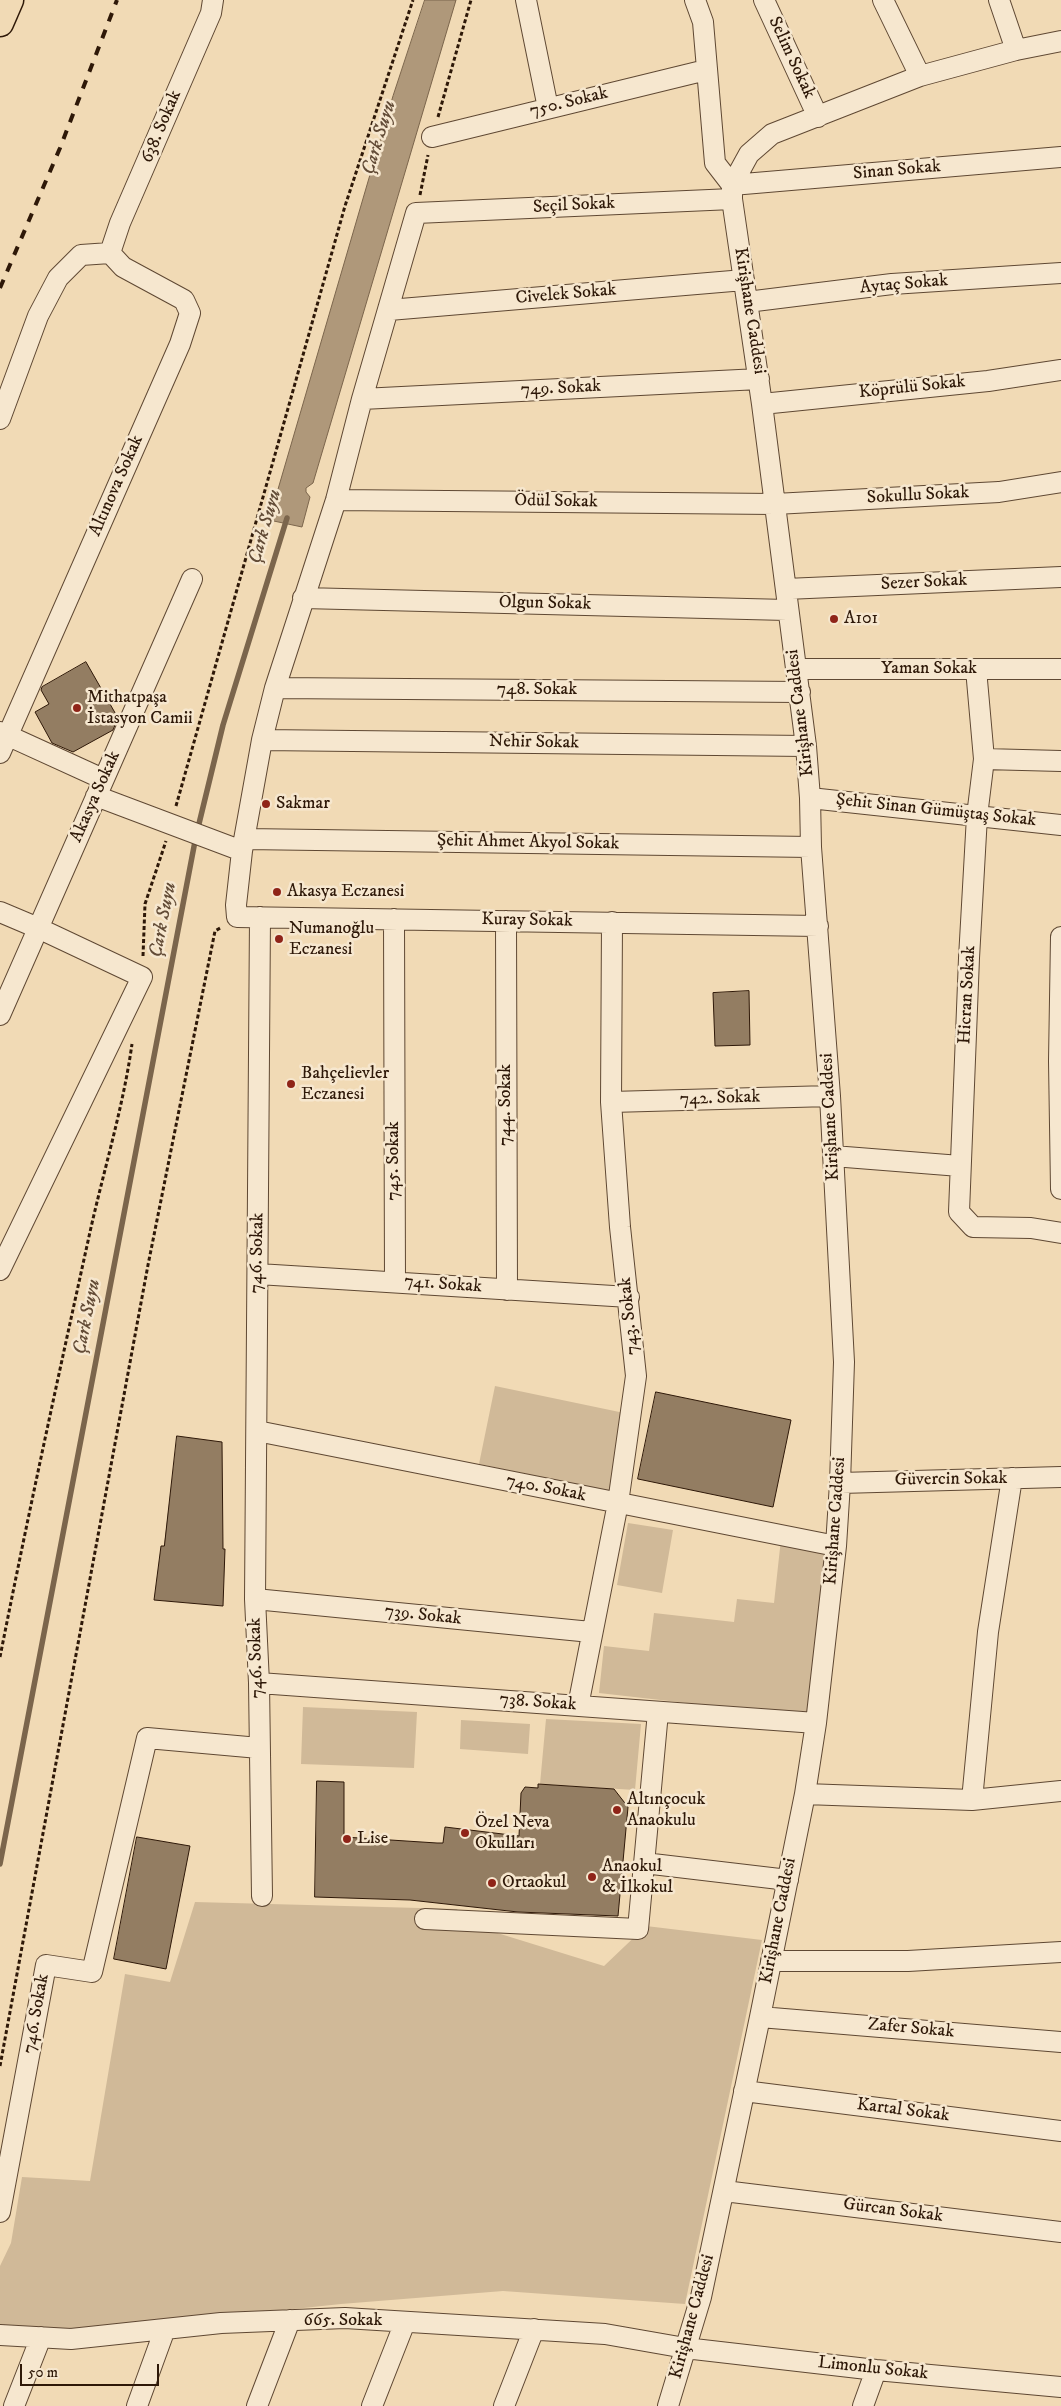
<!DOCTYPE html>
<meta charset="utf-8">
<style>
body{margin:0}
#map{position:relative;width:1061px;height:2406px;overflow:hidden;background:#f1dab5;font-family:"IM FELL DW Pica",serif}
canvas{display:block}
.scale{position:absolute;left:20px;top:2364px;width:139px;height:22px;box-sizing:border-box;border:2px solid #2e1808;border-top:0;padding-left:6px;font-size:15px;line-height:18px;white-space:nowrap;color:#2e1808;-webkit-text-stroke:4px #f6e7cf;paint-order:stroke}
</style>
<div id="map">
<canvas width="1061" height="2406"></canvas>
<div class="scale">50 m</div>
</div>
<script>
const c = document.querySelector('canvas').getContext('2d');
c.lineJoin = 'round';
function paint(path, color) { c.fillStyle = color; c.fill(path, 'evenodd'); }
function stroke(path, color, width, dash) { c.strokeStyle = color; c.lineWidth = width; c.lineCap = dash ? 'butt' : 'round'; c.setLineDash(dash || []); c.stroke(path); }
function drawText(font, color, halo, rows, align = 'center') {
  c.font = font + ' "IM FELL DW Pica",serif'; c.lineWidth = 5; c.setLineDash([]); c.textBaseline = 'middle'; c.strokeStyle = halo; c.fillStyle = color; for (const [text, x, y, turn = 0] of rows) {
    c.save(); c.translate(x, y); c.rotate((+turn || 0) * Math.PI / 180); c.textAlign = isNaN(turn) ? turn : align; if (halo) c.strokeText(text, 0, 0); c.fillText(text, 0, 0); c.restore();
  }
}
paint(new Path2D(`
 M495,1386L629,1414L613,1492L479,1464Z
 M628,1523L673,1530L662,1593L617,1585Z
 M781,1539L830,1545L810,1717L599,1693L604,1646L649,1651L654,1613L734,1622L737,1599L774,1603Z
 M303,1707L417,1712L414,1768L301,1764Z
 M546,1719L641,1724L635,1790L540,1784Z
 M461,1720L530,1724L528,1754L460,1749Z
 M195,1902L457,1909L465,1923L604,1966L646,1926L762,1940L685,2304L503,2291L341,2304L105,2329L0,2330V2266L11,2243L22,2177L90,2181L125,1974L170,1982Z`), '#d0b998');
const water = new Path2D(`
 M425,0H456L313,483L306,488V492L310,497L302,527L269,520L393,96Z`);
paint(water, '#af987a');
stroke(water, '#7b654c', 1);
stroke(new Path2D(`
 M0,1864L196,836L223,725L287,518`), '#7b654c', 5.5);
const building = new Path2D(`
 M86,662L118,718L113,730L73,752L52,743L35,712L49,704L41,690L42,687Z
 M749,991L750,1045L715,1046L713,993Z
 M656,1392L791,1420L773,1507L638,1479Z
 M177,1436L222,1442L223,1549H225L223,1606L154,1600L161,1546H164Z
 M317,1781L344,1782V1837L437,1843H443L445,1827L519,1836L521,1793L525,1787L538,1788V1784L614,1789L628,1807L618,1916L518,1912L410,1900L315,1897Z
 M137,1837L190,1846L166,1969L114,1959Z`);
paint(building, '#937d62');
stroke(building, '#2e1808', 1);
const minor = new Path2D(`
 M526,0L548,108
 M695,0L703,22L715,163L732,185L1061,157
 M764,0L818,117
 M883,0L920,76
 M999,0L1016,50
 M432,137L706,70
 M732,199L416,213L362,399L336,500L275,688L262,740L242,851L236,905L237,917L818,926
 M110,253L120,223L211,13L213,0
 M747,302L892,284L1061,273
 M389,310L744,280
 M362,399L759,379
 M762,404L988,381L1061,370
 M0,419L38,316L58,278L81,255L110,253
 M336,500L775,504L999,492L1061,482
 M786,589L1061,577
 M303,598L787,610
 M797,669H1061
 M976,669L984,759L977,816L969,958L959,1212L973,1227L1031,1228L1061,1233
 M275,688L800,692
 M0,732L103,779
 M262,740L806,746
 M0,753L180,344L190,313L184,300L123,267L110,253
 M984,759L1061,761
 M96,796L242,851
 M810,798L1061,825
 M246,839L811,847
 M0,912L38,928L142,977L0,1270
 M260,917L255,1599L259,1683L262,1896
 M394,919L395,1282
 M506,921L507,1290
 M1061,937L1059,1061L1061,1189
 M0,1015L192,579
 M611,1102L830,1096
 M833,1156L960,1166
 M258,1274L629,1297
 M257,1431L836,1546
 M840,1483L1061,1477
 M255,1599L591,1632
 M259,1683L816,1723
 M578,1706L618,1503L636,1376L620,1227L611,1102L612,922
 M805,1794L972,1800L1061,1791
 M972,1800L988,1632L1012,1478
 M644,1863L788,1880
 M425,1919L638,1929L658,1712
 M771,1961H908L1061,1952
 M760,2017L1061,2042
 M744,2091L1061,2131
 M724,2191L1061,2232
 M0,2212L46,1965L92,1972L147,1738L259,1748
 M0,2335L71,2339L221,2323L345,2318L605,2334L685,2348L876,2370L1061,2387
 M14,2406L41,2337
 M137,2406L165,2329
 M257,2406L290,2320
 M372,2406L405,2322
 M504,2406L534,2329
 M668,2406L701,2297L760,2017L805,1794L816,1723L836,1546L840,1483L844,1362L830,1096L811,847L810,798L806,746L762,404L732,199V185L749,154L772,134L920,76L1016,50L1061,41
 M863,2406L876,2370`);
const major = new Path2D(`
 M0,23L10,0`);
stroke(minor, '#5f4833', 22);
stroke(major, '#2e1808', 29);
stroke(new Path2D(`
 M438,117L471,0
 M420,195L428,155
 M176,806L345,206L413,0
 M143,956L145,904L166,841
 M0,1657C28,1515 59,1373 90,1232C104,1169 123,1108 132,1044
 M0,2066L148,1265L215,931L222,927`), '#2e1808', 3, [4, 2.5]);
stroke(minor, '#f6e7cf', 20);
stroke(major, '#f1dab5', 26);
stroke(new Path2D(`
 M0,288L60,148L117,0`), '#2e1808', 4, [9, 9]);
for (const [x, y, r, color] of [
 [834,619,5,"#8f2418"],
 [77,708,5,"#8f2418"],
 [266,804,5,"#8f2418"],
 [277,892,5,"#8f2418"],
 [279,939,5,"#8f2418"],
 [291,1084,5,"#8f2418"],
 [617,1810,5,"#8f2418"],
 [465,1833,5,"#8f2418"],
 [347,1839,5,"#8f2418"],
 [592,1877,5,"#8f2418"],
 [492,1883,5,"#8f2418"]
]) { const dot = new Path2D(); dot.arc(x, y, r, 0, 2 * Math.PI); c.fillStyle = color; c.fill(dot); stroke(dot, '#f6e7cf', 2); }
drawText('18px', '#2e1808', '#f6e7cf', [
 ["Selim Sokak",791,58,65],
 ["750. Sokak",569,103,-14],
 ["638. Sokak",162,127,-67],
 ["Sinan Sokak",897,171,-5],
 ["Seçil Sokak",574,206,-3],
 ["Aytaç Sokak",904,285,-5],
 ["Civelek Sokak",566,295,-5],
 ["Kirişhane Caddesi",749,311,81],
 ["Köprülü Sokak",912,388,-6],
 ["749. Sokak",561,389,-3],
 ["Altınova Sokak",117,486,-66],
 ["Sokullu Sokak",918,496,-3],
 ["Ödül Sokak",556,502,1],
 ["Sezer Sokak",924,583,-3],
 ["Olgun Sokak",545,604,1],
 ["Yaman Sokak",929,669],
 ["748. Sokak",537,690],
 ["Kirişhane Caddesi",801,713,-97],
 ["Nehir Sokak",534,743,1],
 ["Akasya Sokak",96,797,-66],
 ["Şehit Sinan Gümüştaş Sokak",936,811,6],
 ["Şehit Ahmet Akyol Sokak",528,843,1],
 ["Kuray Sokak",527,921,1],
 ["Hicran Sokak",968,995,-87],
 ["742. Sokak",720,1099,-2],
 ["744. Sokak",506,1105,-90],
 ["Kirişhane Caddesi",831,1117,-93],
 ["745. Sokak",394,1161,-90],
 ["746. Sokak",258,1253,-89],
 ["741. Sokak",443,1285,4],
 ["743. Sokak",630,1316,-96],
 ["Güvercin Sokak",951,1480,-1],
 ["740. Sokak",546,1489,11],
 ["Kirişhane Caddesi",836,1521,-86],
 ["739. Sokak",423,1616,6],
 ["746. Sokak",257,1658,-92],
 ["738. Sokak",538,1703,4],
 ["Kirişhane Caddesi",779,1921,-79],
 ["746. Sokak",37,2014,-80],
 ["Zafer Sokak",911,2029,5],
 ["Kartal Sokak",903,2111,7],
 ["Gürcan Sokak",893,2211,7],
 ["Kirişhane Caddesi",693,2317,-75],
 ["665. Sokak",343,2321],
 ["Limonlu Sokak",873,2369,6]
]);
drawText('18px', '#2e1808', '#f6e7cf', [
 ["A101",844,619],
 ["Mithatpaşa",87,698],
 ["İstasyon Camii",87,719],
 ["Sakmar",276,804],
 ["Akasya Eczanesi",287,892],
 ["Numanoğlu",289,929],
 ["Eczanesi",289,950],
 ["Bahçelievler",301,1074],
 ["Eczanesi",301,1095],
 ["Altınçocuk",627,1800],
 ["Anaokulu",627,1821],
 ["Özel Neva",475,1823],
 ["Okulları",475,1844],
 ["Lise",357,1839],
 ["Anaokul",602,1867],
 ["& İlkokul",602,1888],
 ["Ortaokul",502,1883]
], 'left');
drawText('italic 19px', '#624b36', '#f6e7cf', [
 ["Çark Suyu",380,138,-73],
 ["Çark Suyu",266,527,-74],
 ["Çark Suyu",164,920,-79],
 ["Çark Suyu",88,1317,-79]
]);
</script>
